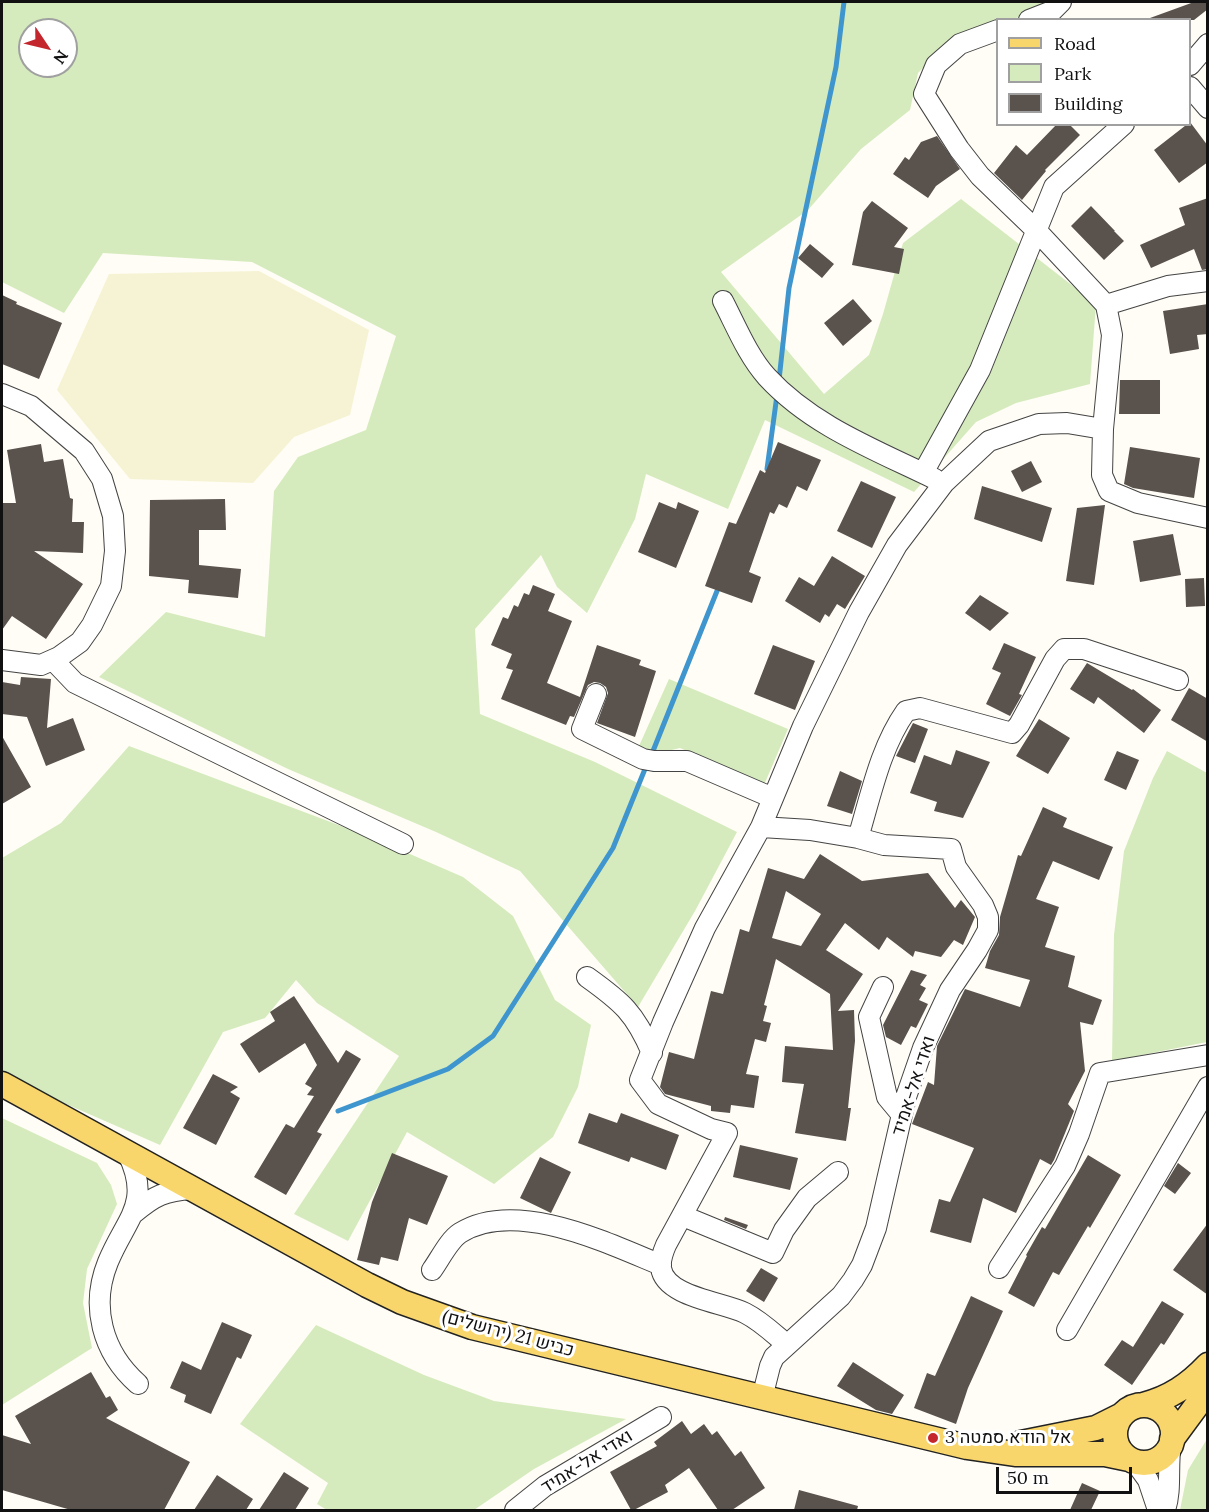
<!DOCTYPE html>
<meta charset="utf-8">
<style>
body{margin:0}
#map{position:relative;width:1209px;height:1512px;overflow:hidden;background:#fffdf5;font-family:Lora,serif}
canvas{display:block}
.frame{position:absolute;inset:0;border:3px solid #111;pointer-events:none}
.legend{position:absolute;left:996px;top:18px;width:195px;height:108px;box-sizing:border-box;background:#fff;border:2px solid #a0a0a0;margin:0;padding:8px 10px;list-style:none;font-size:18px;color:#111}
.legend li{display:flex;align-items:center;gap:12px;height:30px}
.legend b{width:30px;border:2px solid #a0a0a0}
.north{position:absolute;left:18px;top:18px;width:60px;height:60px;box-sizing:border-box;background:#fff;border:2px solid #a0a0a0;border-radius:50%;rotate:125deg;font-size:16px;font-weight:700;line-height:24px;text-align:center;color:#111}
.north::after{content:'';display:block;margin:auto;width:21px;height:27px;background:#c4262e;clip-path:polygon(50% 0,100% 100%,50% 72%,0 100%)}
.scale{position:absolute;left:996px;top:1467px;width:136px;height:27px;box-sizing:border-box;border:3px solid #111;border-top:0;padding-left:8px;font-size:18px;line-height:21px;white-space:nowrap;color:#111;-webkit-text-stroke:4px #fff;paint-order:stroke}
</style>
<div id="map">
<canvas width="1209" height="1512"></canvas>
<div class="frame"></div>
<ul class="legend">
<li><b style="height:8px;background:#f9d66b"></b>Road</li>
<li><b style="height:16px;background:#d5ebbd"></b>Park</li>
<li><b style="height:16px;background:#5a524d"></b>Building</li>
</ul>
<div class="north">N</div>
<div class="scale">50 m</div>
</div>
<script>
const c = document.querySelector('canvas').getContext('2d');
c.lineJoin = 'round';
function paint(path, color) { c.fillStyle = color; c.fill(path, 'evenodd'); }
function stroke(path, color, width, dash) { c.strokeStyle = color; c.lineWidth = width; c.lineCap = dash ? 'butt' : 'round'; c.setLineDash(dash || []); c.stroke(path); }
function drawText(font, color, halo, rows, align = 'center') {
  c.font = font + ' Lora,Heebo,serif'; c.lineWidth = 6; c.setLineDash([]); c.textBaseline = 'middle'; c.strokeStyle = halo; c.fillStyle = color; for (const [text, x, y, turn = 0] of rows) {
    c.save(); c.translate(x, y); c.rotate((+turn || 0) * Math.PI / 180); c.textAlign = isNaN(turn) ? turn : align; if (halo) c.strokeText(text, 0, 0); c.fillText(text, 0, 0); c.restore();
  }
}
paint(new Path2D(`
 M259,271L369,330L350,415L294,437L253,483L130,479L57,390L109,274Z`), '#f6f3d4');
paint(new Path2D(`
 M2,2H1054C1041,15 1015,19 998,20L997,25L952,39L918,73L910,110L861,149L808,210L721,272L824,394L869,355L883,314L903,243L961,199L1096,304L1090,384L1016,403L976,422L914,492L765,420L728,509L646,474L635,519L587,613L557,587L541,555L475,629L480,714L595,762L737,832L695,911L638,1007L520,871L436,832L288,769L99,677L166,612L265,637L274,491L298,457L366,430L396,336L252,262L103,253L64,313L2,282ZM30,30H66V66H30Z
 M669,679L788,729L764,785L680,748L659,753L639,746Z
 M129,746L373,838L463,877L513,916L555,1000L591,1025L578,1087L553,1137L494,1184L407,1132L348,1241L294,1214L399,1056L317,1003L296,980L265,1018L223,1032L160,1145L2,1076V858L61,823Z
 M1167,751L1207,773V1042L1112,1061L1114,935L1124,851L1153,778Z
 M2,1118L97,1163L111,1185L117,1204L87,1269L83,1303L92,1348L2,1405Z
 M316,1325L424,1375L494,1401L626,1419L534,1469L474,1510H327L317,1504L328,1483L240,1424Z
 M1207,1439V1510H1180L1188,1470Z`), '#d5ebbd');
stroke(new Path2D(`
 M779,380L789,288L836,67L844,2
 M767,469L777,395
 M651,756L719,586
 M338,1111L448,1069L493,1036L613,848L647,764`), '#3f96cf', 5);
paint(new Path2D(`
 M1194,2H1208V9L1194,20H1151L1150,18Z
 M1190,122L1208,146V162L1179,183L1154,150Z
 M1057,124H1069L1080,135L1045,170L1046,171L1022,200L994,173L1016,145L1027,155Z
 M937,136L960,169L936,186L928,198L893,174L905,157L909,160L921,142Z
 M1208,198V269L1202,270L1194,249L1151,268L1140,245L1185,225L1179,208Z
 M872,201L908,228L894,247L904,249L899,274L852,265L863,212Z
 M1091,206L1115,231L1114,232H1115L1124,241L1104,260L1071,226Z
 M810,244L834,264L822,278L798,258Z
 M2,295L17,302L16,304L62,323L39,379L2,364Z
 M853,299L872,321L843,346L824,323Z
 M1208,304V334L1197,335L1199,349L1170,354L1163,311Z
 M1120,380H1160V414H1119Z
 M778,442L821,460L807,491L797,486L787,508L779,504L774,514L770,512L749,572L761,577L752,603L705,586L729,522L736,524L760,470L765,473Z
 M41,444L44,462L63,459L70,498L73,499L72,522H84L83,553L34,551L83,584L46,639L12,616L2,630V503H16L7,450Z
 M1130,447L1200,458L1194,498L1133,488L1124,484Z
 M1031,461L1042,482L1022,492L1011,471Z
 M861,481L896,497L872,548L837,531Z
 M982,486L1052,508L1042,542L974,519Z
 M225,499L226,530H199V565L241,569L238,598L188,593L189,580L149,576L150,500Z
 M659,502L676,509L678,502L699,511L676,568L638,552Z
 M1105,505L1094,585L1066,581L1077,508Z
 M1173,534L1181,575L1140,582L1133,541Z
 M832,556L865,576L845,609L837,604L829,617L825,614L820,623L785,601L799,577L814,586Z
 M1204,578L1205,606L1186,607L1185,579Z
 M533,585L555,594L548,611L572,621L547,683L580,697L597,645L641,660L639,665L656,671L635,737L597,723L608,693L606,687L600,683L594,682L588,685L574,717L570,716L566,725L501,699L513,670L506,668L512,654L491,645L503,617L508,619L514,605L518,607L524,593L529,595Z
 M980,595L1009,613L990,631L965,613Z
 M1004,643L1036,657L1019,694L1022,695L1010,716L986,704L1001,673L992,669Z
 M773,645L815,661L795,710L754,694Z
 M1087,663L1132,690L1133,689L1161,710L1144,733L1098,697L1094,704L1070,689Z
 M21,677L51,679L47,728L73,718L85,750L46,766L27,717L2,714V682L20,685Z
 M1189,688L1208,699V742L1171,720Z
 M1039,719L1070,738L1048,774L1016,756Z
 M913,723L928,729L915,763L896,756Z
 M2,736L31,787L2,804Z
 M956,750L990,762L963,818L934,811L937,802L910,793L924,755L951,765Z
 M1117,751L1139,760L1126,790L1104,780Z
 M840,771L862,781L852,814L827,806Z
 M1043,807L1067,818L1063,827L1113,847L1099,880L1053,861L1036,899L1059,907L1045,947L1075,956L1068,987L1102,1000L1093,1025L1080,1022L1085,1071L1068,1104L1074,1111L1054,1160L1051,1165L1040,1159L1016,1213L983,1198L971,1243L930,1232L939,1199L950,1202L974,1148L912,1124L928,1082L934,1085L937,1046L965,989L1020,1007L1030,980L985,968L990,951L999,935L1000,917L1018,855L1021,856Z
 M820,854L862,881L928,873L955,908L961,900L975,917L963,945L954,940L941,957L915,951L913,957L887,937L879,950L845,923L826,950L863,974L838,1011L854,1010L855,1041L848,1108H851L846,1141L795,1133L804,1084L782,1082L785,1046L833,1050L830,994L776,959L764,1005L767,1006L763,1021L771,1023L766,1042L755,1039L746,1074L759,1076L754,1108L731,1105L730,1113L711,1111V1106L665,1094L660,1087L669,1052L694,1059L711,991L723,994L740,929L749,932L768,868L804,879ZM786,891L821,914L801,946L772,938Z
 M911,970L927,975L920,985L926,988L919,1000L928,1004L916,1028L911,1026L901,1045L886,1037L883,1025Z
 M294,996L338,1063L346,1050L361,1059L317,1132L322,1134L286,1195L254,1177L286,1124L294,1128L314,1096L307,1095L312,1088L305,1084L317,1065L305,1043L259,1073L240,1044L275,1021L270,1012Z
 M213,1074L238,1087L230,1092L240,1098L216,1145L183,1128Z
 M589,1113L617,1123L621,1113L679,1135L666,1170L631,1157L629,1162L578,1143Z
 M740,1145L798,1158L790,1190L733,1177Z
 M392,1153L448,1176L427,1225L409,1218L398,1261L381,1257L379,1265L357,1260L372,1202Z
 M1088,1155L1121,1175L1090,1228L1088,1226L1059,1275L1053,1272L1034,1307L1008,1293L1027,1256L1026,1255L1042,1227L1045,1229Z
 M540,1157L571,1172L551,1213L520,1198Z
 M1178,1163L1191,1173L1175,1194L1164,1186Z
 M725,1217L748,1225L746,1229L724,1220Z
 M1208,1223V1295L1173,1270Z
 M761,1268L778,1278L764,1302L746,1291Z
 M971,1296L1003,1311L968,1388L956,1424L914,1408L927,1373L935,1376Z
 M1162,1301L1184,1314L1164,1345L1161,1343L1132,1385L1104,1365L1122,1340L1133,1347Z
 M222,1322L252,1335L241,1359L237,1357L211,1414L184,1402L186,1395L170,1388L182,1361L201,1370Z
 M853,1362L904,1395L892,1414L876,1410L837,1386Z
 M91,1372L106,1398L110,1396L118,1410L106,1418L190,1462L164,1510H71L2,1490V1435L31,1444L15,1416Z
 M682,1421L691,1434L704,1424L712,1435L717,1431L735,1456L741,1451L765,1488L732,1510H718L689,1468L665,1485L668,1492L634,1510H631L610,1472L657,1446L654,1442Z
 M284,1472L309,1488L295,1510H259Z
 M217,1475L253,1499L246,1510H194Z
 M1082,1483L1100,1491L1091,1510H1070Z
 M799,1490L858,1506L857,1510H794Z`), '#5a524d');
const minor = new Path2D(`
 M1029,20L1052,11L1061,2
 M998,30L960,44L936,65L924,94L959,149L980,176L1036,230L1106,305L1112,335L1103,429L1102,475L1109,491L1138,503L1208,518
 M1190,65L1208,44
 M1190,87L1208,108
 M723,301C736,326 748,356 767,377C812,426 876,450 935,479
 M1106,305L1168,286L1208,281
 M2,394L31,406L84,451L102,479L113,516L115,551L111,586L92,625L80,642L59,657L41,665L2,660
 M923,473L980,370L1054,187L1124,124
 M53,660L75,683L403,844
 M596,694L582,729L643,759L654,761H687L773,798
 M761,827L810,830L858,838C871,795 880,748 906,711L920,708L1012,733L1019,725L1055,659L1064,649H1084L1178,680
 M587,977C622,1002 635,1013 652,1053
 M883,987L869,1017L887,1097L902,1115
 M128,1154C152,1204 126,1218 108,1262C90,1306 102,1352 138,1384
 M134,1213C155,1195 165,1191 192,1189
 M683,1216L773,1253L784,1230L807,1198L838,1172
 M999,1268L1065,1166L1079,1134L1100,1073L1208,1055
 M432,1270C440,1259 449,1240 460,1233C515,1198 607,1243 661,1265
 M1067,1330L1208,1087
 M786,1344C773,1333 761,1321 745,1313C723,1302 665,1297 661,1268C660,1260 663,1252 666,1245L727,1133L711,1129L658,1104L640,1080L663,1022L705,928L761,827L803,726L859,612L897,545L944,483L989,441L1039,424L1067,423L1103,429
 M762,1398L770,1366L774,1357L841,1296L853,1280L862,1265L876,1228L906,1097L923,1048L950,990L977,950L988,930V917L983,905L956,867L951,849L884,845L858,838
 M1135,1462L1148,1480L1158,1510
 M515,1510L545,1486L661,1417
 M1165,1510C1172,1489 1167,1466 1171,1444`);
const major = new Path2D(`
 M2,1084L367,1285L402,1302L472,1327L967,1447L1015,1454H1105L1129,1459
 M1143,1405C1170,1398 1189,1385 1208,1365
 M1115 1434a29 29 0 1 1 58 0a29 29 0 1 1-58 0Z
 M1172,1439L1208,1390
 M1021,1443L1096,1428L1122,1415`);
stroke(minor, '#444', 22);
stroke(major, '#222', 27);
stroke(minor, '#fff', 20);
stroke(major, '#f9d66b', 24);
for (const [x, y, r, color] of [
 [933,1438,6,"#c4262e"]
]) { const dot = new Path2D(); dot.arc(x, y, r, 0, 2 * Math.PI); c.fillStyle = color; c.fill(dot); stroke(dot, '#fff', 2); }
drawText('18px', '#111', '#fff', [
 ["ואדי אל-אמיד",914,1086,-72],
 ["כביש 21 (ירושלים)",508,1334,15],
 ["ואדי אל-אמיד",587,1462,-32]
]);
drawText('18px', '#111', '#fff', [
 ["אל הודא סמטה 3",945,1438]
], 'left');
</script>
